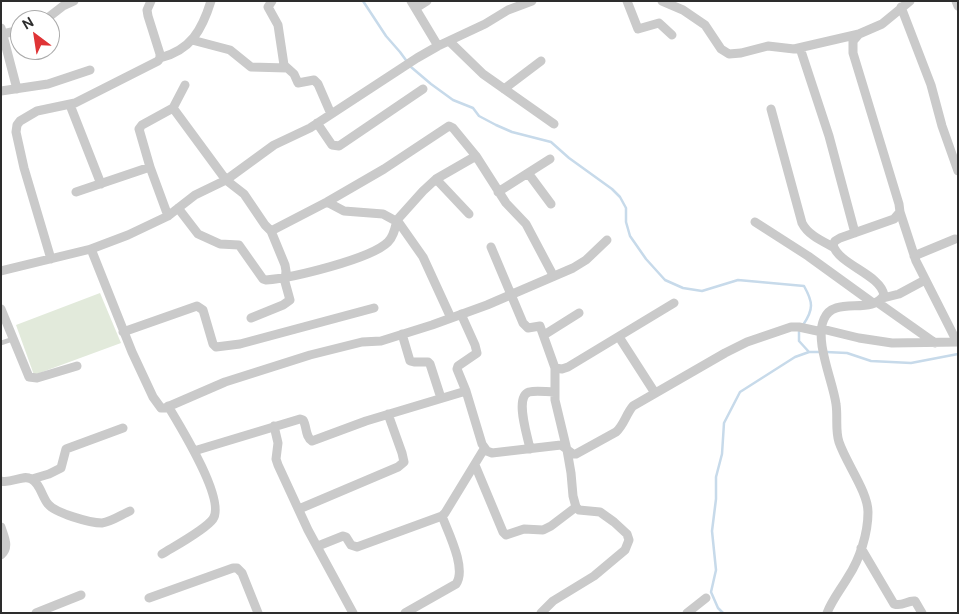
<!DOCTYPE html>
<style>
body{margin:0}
#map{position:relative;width:959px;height:614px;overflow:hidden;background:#fff;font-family:"DM Sans",sans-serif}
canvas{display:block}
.frame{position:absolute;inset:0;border:2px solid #2d2d2d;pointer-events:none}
.north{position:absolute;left:10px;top:10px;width:50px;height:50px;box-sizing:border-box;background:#fff;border:1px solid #ababab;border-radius:50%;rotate:329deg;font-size:14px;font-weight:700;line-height:20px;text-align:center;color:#2d2d2d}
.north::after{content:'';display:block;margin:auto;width:18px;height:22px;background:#df3436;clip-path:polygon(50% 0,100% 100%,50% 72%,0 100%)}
</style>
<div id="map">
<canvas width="959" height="614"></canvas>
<div class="frame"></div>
<div class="north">N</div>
</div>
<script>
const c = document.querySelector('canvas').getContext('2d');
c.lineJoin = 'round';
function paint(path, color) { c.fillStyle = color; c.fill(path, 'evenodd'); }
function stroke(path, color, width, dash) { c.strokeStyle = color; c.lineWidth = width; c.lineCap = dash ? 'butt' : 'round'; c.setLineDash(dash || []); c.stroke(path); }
paint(new Path2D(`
 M100,293L121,343L34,375L16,325Z`), '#e2eadb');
stroke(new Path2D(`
 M363,1L386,36L400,52L411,67L431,84L453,100L473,108L479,116L496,125L512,132L551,142L569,158L612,189L620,197L626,208V222L630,236L646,259L665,280L683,288L702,291L738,280L804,286C813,302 814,309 803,325
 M799,330V341L809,352
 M826,352L847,353L871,361L911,363L958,354
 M723,613L718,608L711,592L716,570L712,531L716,499V477L722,454L724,423L740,392L795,357L809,352H820`), '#c7daea', 2.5);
stroke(new Path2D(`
 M1,343L13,339`), '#cacaca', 4.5);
stroke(new Path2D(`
 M272,1L268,7L278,25L284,65L294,74L298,83L314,80L318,84L331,114
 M411,1L438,46
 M627,1L638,29L659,23L672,35
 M662,1L683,10L705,25L721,49L729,54L741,53L768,46L794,49L859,34
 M956,1L958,6
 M901,7L931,85L942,126L958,171
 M416,8L427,1
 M45,20L63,6L74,1
 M1,28L17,89
 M3,34L20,30
 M192,40L230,50L251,67L287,68
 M449,41L483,74L554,124
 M800,48L829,136L855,233
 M160,58C191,50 202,30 211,1
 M504,89L541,61
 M1,91L48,84L90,70
 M70,105L101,184
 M173,108L226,180L244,194L265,225L271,231L327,202L384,169L449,126L453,128L476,156
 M771,109L802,223C808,235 822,241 833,247
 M317,123L332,145L339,146L423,89
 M528,173L551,204
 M436,179L469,214
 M76,192L150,167
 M498,192L550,159
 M327,202L344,211L383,214L394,220H397L423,191L436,179L476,156L506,203L526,224L553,275
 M178,208L198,234L220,244L239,245L263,279L266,280C292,278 371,259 388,242C394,236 395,228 397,220
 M900,212L916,261L957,342
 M168,216L150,167L139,129L142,125L173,108L185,85
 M397,220L423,257L451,318
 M755,222L808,256L873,303
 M491,247L523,323L528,328L540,326L555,368V400L567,450L571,473L573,496L576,507L579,510L600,512L614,522L627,534L629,540L625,550L594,576L553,601L541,613
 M91,249L132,352L153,397L161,408H165L225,382L310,355L362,342L381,341L432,325L487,305L573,268L586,260L607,240
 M914,256L955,239
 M51,259L24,168L16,132L17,125L20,121L37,111L75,103L158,61L160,58V54L148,16L147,10L151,1
 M1,271L91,249L128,235L168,216L195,195L226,180L274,145L310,128L417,58L438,46L485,24L508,10L532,1
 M883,298L899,294L925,280
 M877,302L935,343
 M1,309L29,377L37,378L77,366
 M461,314L475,345L477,353L458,366L457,369L466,391L482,444L487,451L492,453L561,445L573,454H576L616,432C624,425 626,414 633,406L725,353L747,342L791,327H799L822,332
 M251,318L283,305L290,300L285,282L286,271L285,265L271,231
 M822,329L859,338L892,343L958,342
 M123,332L197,306L203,310L213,344L216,347L240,344L374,308
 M402,334L410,361L414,362H428L430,364L441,398
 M544,335L579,313
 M619,337L655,393
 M555,368L562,369L568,367L674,303
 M274,426L278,443L276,459L278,465L308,530L353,613
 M530,449C528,437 514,397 529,392C537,390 546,392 554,392
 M194,451L300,419L303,420C307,426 305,437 312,441L366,421L466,391
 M475,465L503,532L506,535L524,529L543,530L551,526L576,507
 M32,479L49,474L61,468L66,449L123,428
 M1,481C11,484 23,474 31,479C40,483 42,497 48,504C55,513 90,523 102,523C111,522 121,515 130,511
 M299,509L398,467L404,462L402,453L388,414
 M1,527C4,537 10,547 1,555
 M318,546L343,536L346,537L351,545L357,547L442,516L445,513L484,449
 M861,548L894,604C903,607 907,600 915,601L922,613
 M162,554C175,546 205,530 213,519C226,500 180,426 168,406
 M149,598L233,568H237L242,573L258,613
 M36,613L81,595
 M405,613L456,584C467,569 448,532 442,516
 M687,613L706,598
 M827,613C832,600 841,589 848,577C860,559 868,533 868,512C868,492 846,463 839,442C835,430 838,417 836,404C833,381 814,341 824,319C834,295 872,316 884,295C880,274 839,265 833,245L835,241L840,238L894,219L900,212L899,204L853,53V41L859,34L882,24L910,1`), '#cacaca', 9);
</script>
